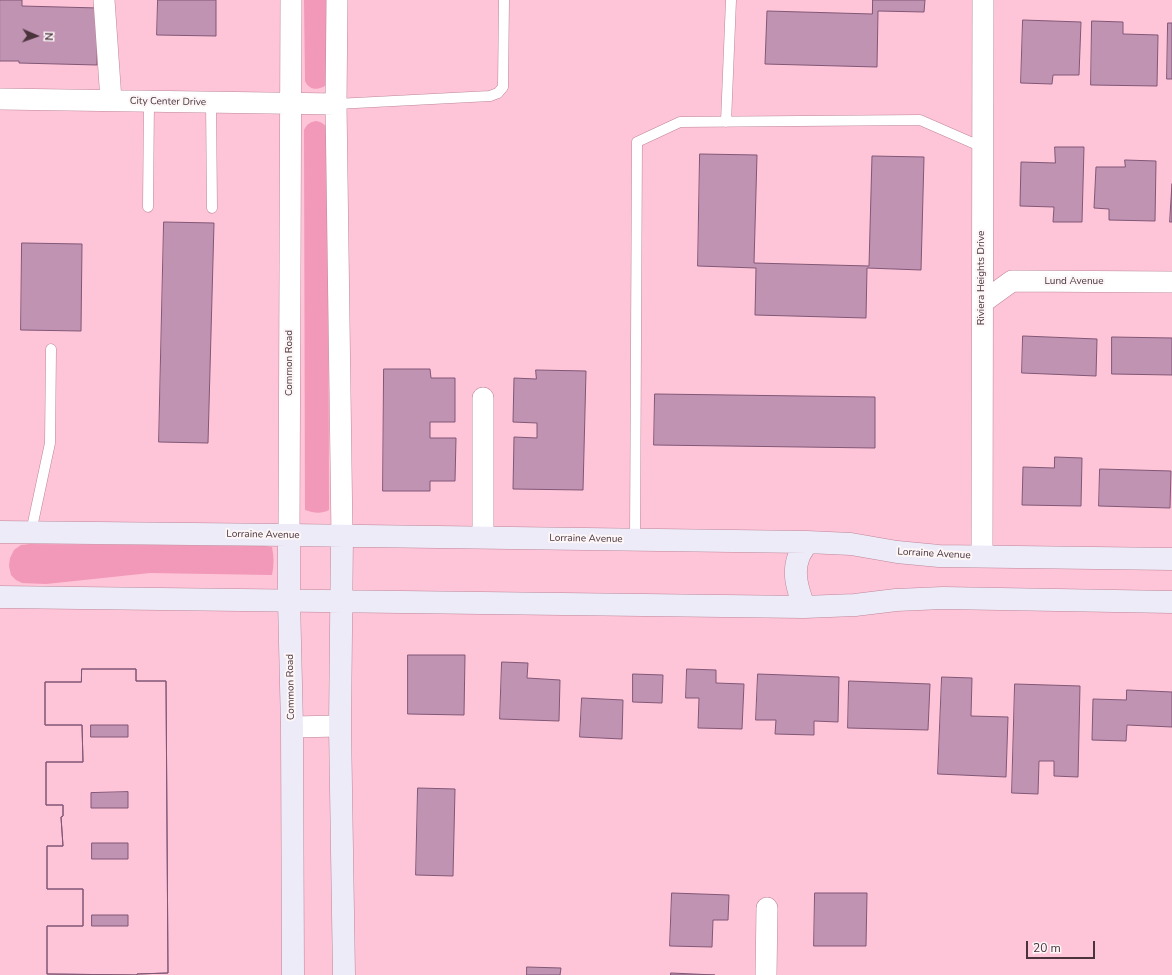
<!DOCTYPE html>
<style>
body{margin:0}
#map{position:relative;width:1172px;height:975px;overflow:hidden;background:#fec4d7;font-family:"Nunito Sans",sans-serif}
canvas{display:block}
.north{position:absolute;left:16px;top:16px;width:40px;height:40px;-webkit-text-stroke:3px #fcf6f7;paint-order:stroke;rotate:92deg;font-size:11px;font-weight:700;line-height:16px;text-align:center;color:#4a333b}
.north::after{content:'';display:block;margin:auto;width:14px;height:18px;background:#4a333b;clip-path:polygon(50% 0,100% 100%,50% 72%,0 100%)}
.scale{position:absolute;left:1026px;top:941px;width:69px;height:18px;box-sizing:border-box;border:2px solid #4a333b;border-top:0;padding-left:5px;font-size:12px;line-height:14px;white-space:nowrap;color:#4a333b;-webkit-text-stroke:3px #fcf6f7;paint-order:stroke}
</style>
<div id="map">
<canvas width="1172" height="975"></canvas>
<div class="north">N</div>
<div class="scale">20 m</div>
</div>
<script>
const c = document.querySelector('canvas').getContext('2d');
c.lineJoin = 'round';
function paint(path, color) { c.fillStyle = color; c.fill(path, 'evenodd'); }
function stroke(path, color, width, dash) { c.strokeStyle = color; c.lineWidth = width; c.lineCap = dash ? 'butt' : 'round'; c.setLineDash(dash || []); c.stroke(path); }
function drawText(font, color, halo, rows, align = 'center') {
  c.font = font + ' "Nunito Sans",sans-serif'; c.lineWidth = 4; c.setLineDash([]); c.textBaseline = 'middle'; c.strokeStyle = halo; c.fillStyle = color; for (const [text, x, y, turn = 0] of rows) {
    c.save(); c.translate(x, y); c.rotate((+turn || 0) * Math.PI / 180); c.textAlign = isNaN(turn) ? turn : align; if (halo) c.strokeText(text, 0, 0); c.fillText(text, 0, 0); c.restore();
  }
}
paint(new Path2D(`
 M304,0H328L326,85C318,91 309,90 305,81Z
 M316,121C322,122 325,124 328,130L329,510C321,514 314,513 305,510L304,130C307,124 310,122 316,121Z
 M30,544L265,546L272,547C274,557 274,565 272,575L150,573L46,584L22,583L16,580L11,575L9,566L10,558L14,550L21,545Z`), '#f298b8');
const building = new Path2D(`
 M0,0H22V6L98,8L97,65L19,63V61H0Z
 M158,0H216V36L157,35Z
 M873,0H925L924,12L878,11L877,67L765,64L767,11L872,14Z
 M1023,20L1081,22L1079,75H1053L1052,84L1021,83Z
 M1092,21L1123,22V34L1158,35L1157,86L1091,85Z
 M1168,23H1172V79H1167Z
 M1055,147H1084L1082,222H1053L1054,207L1020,206L1021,162L1055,163Z
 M700,154L757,155L754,263L869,266L872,156L924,157L921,270L867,268L866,318L755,315L756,268L698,266Z
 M1125,160L1156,161L1155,221L1109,220V209L1094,208L1096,167H1125Z
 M1172,184V222H1170Z
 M164,222L214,223L208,443L159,442Z
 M22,243L82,244L81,331L21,330Z
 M1023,336L1097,339L1096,376L1022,373Z
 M1112,337L1172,338V375L1112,374Z
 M384,369H430L431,378H455V422H430V438H456L455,481H430V491H383Z
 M536,370L586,371L583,490L513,489L514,437L537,438V423L513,422L514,378L536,379Z
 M655,394L875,397V448L654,445Z
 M1055,457L1082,458L1081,506L1022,505L1023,467L1054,468Z
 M1100,469L1171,471L1170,508L1099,506Z
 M408,655H465L464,715L408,714Z
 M502,662L528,663L527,678L560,680L559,721L500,719Z
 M82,669H136V681H166L168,973L137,974V975L47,974V926H83V889H47V846H63L61,817L63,816V805H46V762H83L82,725H45V682H81ZM91,725H128V737H91ZM128,792V808H91V793ZM92,843H128V859H92ZM92,915H128V926H92Z
 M82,669H136V681H166L168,973L137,974V975L47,974V926H83V889H47V846H63L61,817L63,816V805H46V762H83L82,725H45V682H81Z
 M687,669L716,670V683L744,684L742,729L698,728L699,698H686Z
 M633,674L663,675L662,703L633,702Z
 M758,674L839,677L838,722L814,721V735L775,734L776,720H756Z
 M942,677L972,678L971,716L1008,717L1006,777L938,774Z
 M849,681L930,684L928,730L848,728Z
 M1015,684L1080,686L1078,777L1054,776V761H1039L1038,794L1012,793Z
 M1127,690L1172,692V727L1127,725L1126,741L1092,740L1093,699L1126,700Z
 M582,698L623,700L622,739L580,737Z
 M418,788L455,789L453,876L416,875Z
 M672,893L729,895L728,920H713L712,947L670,946Z
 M815,893H867L866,946H814Z
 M527,967L561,968L560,975H527Z
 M671,973L715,975H671Z`);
paint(building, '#c193b3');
stroke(building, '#815776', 1);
const lane = new Path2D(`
 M211,102L212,208
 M336,104L490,96L498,93L503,87L504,0
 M726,122L731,0
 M148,207L149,101
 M31,532L50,443L51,349
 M635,540L637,142L680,122L920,120L982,147`);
const street = new Path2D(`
 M104,0L111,100
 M337,0L336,104L342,536
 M0,99L336,104
 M983,302L1012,281L1172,282
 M289,535L291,0
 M483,537V398
 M982,556L983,0
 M292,727L340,726
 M766,975L767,908`);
const secondary = new Path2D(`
 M0,532L289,535L807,542L851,544L897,552L939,556L1172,559
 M289,535V600L292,727L293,975
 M342,536L340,726L344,975
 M0,597L804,607L855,605L896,600L943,598L1172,602
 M804,607C798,590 792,573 799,556C801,551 805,547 807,542`);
stroke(lane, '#bd8799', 11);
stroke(street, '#bd8799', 22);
stroke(secondary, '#bd8799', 23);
stroke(lane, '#fff', 10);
stroke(street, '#fff', 21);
stroke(secondary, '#eeebf9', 22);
drawText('10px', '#4a333b', '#fcf6f7', [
 ["City Center Drive",168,102,1],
 ["Riviera Heights Drive",982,278,-90],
 ["Lund Avenue",1074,282],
 ["Common Road",290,363,-90],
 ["Lorraine Avenue",263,535,1],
 ["Lorraine Avenue",586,539,1],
 ["Lorraine Avenue",934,554,3],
 ["Common Road",291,687,-91]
]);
</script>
